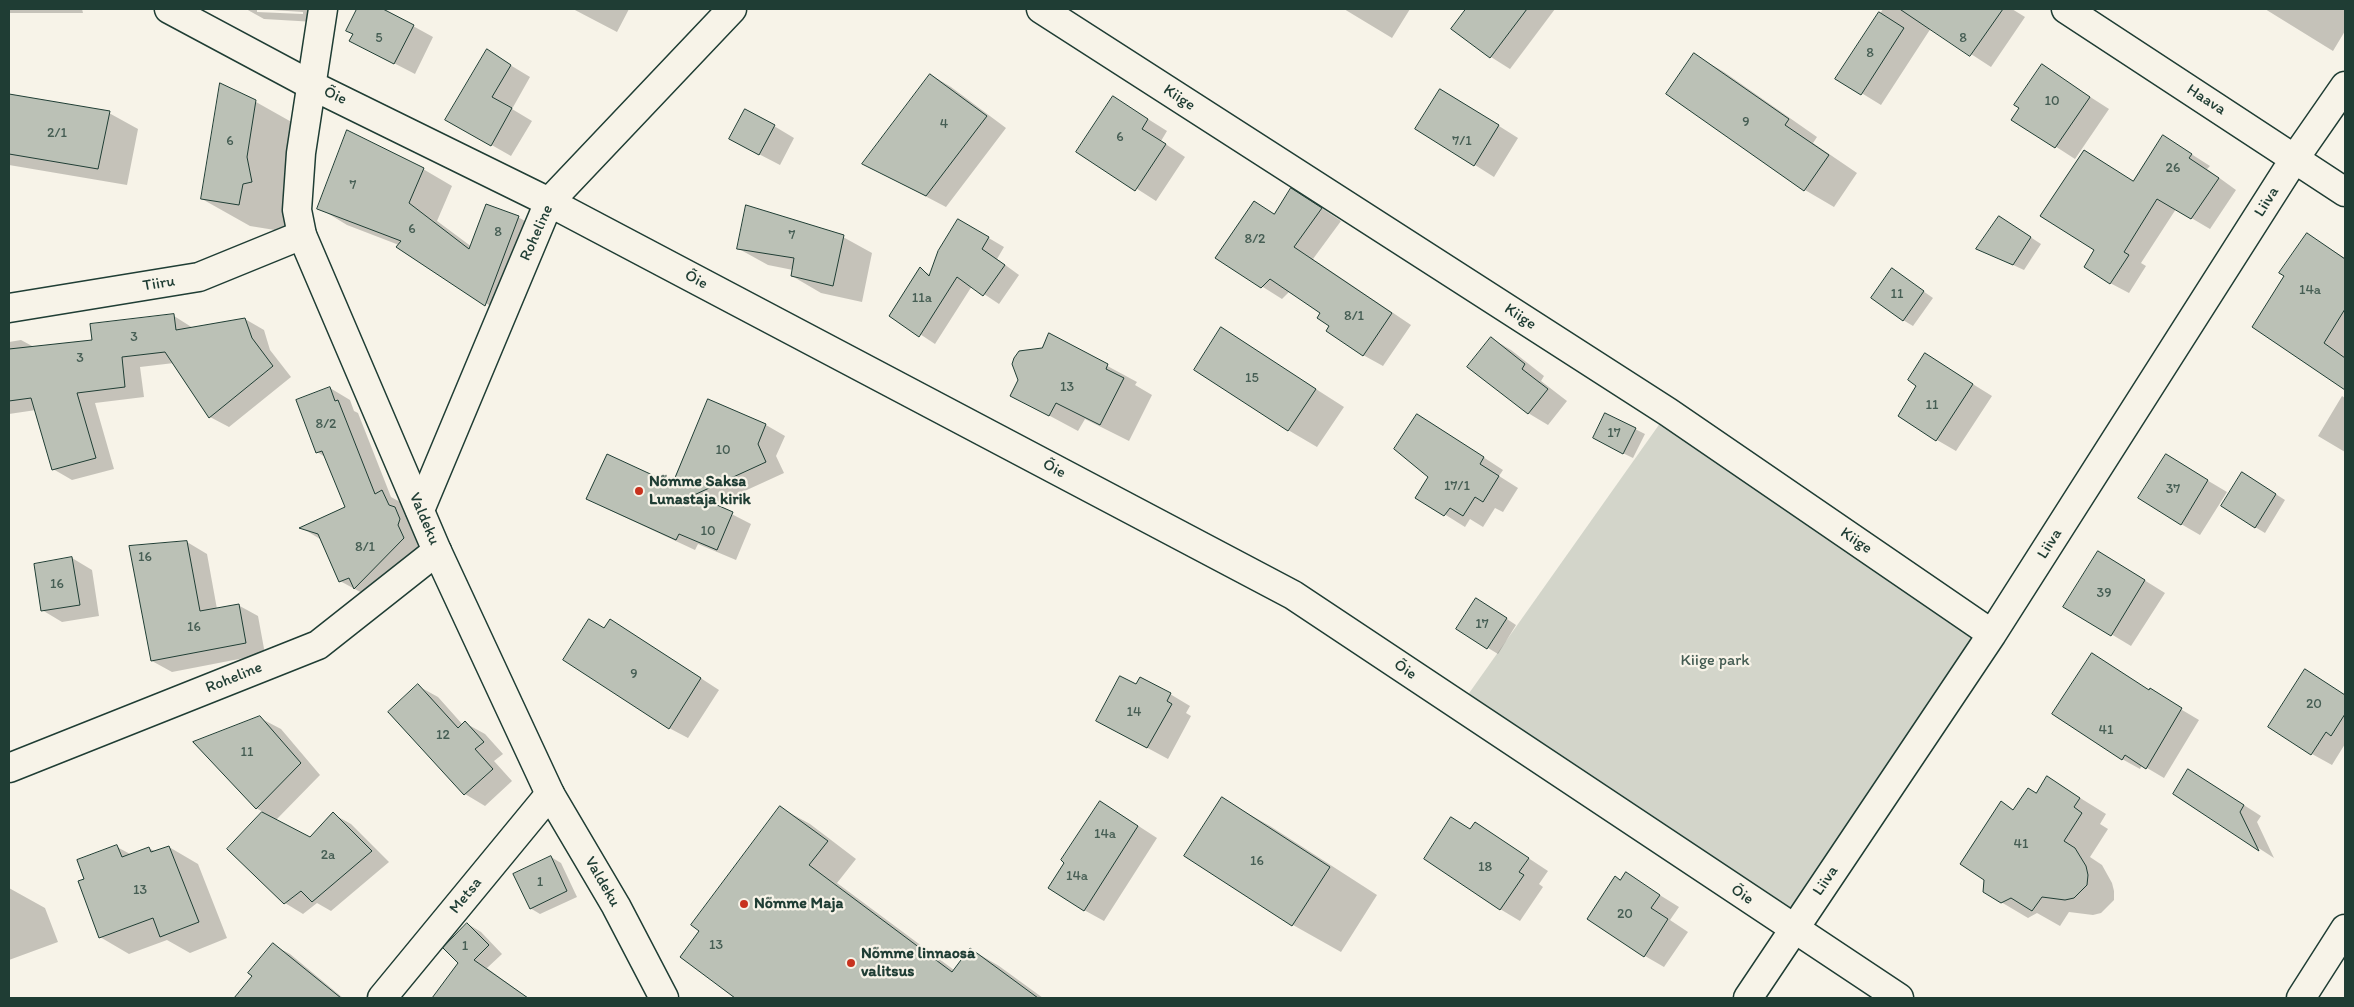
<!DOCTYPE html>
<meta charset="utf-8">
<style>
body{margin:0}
#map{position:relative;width:2354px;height:1007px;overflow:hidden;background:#f7f3e8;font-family:Itim,sans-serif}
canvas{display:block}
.frame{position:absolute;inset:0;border:10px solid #1f3d34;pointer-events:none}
</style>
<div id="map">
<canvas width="2354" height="1007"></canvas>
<div class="frame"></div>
</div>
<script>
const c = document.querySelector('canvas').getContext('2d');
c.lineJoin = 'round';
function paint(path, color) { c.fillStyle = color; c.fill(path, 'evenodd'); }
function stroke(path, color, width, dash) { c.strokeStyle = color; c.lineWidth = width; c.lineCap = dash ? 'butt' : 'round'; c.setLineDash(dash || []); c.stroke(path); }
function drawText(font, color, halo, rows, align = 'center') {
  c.font = font + ' Itim,sans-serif'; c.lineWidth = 4.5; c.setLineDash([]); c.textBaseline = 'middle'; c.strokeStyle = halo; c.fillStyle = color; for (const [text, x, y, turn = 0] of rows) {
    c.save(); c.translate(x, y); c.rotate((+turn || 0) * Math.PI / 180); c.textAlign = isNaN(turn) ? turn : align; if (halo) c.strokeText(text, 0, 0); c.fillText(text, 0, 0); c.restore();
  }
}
paint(new Path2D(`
 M1668,412L1992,634L1794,929L1460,706Z`), '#d3d5ca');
paint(new Path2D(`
 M9,9H82L83,13H9Z
 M246,9H317L315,22L264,19ZM257,9L303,12V14L257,12Z
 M573,9H629L617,32Z
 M1344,9H1410L1392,38Z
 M1467,9H1555L1510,69L1491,57L1453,29Z
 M1883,9H2012L2025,17L1991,67L1931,28L1881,105L1837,78Z
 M2265,9H2345V31L2333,51Z
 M413,26L433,37L415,74L351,41Z
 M487,51L530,77L512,109L532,121L511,156L467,131Z
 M1695,55L1724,72L1817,137L1813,143L1857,173L1834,207L1805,190Z
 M2042,66L2109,109L2075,159L2013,119Z
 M931,75L951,87L1006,128L946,207L864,164Z
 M9,95L109,113L138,129L127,185L9,165Z
 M1113,97L1167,131L1161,141L1185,157L1156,201L1078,151Z
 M256,102L304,129L287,232L250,226L202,199Z
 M1461,102L1518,138L1494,177L1475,165Z
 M774,126L794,138L780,165L751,150Z
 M2163,136L2210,166L2207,169L2236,190L2210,229L2176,209L2141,263L2146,266L2129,293L2110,283L2134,182Z
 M423,169L452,186L437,221L472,247L518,217L547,234L514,321L398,247L399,245L347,225L319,208Z
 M1311,201L1341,221L1313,259L1411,325L1383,366L1363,355L1331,326L1322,313L1290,291L1282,299L1217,258L1275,215Z
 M958,220L1004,247L997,259L1019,275L999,304L972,286L935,344L891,315L920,269L931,275Z
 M2009,223L2041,244L2024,270L1978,249Z
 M2308,235L2345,258V389L2253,327L2286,276Z
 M843,237L872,253L862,302L821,293L792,276L793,270L768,265L739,249Z
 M1893,270L1933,298L1913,326L1903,320Z
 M174,316L193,328L245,319L264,330L270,350L291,377L229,427L210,417L174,363L140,367L144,397L95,403L114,469L72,480L53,469L36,410L9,414V342L21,340L34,347L93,341Z
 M1222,329L1344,407L1317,447L1288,430Z
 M1050,335L1137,382L1135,385L1152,395L1129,441L1085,419L1078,431L1011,395Z
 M1491,338L1511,350L1544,376L1541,381L1567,401L1548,425L1528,413Z
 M1926,355L1992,396L1956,451L1937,440L1918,386Z
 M330,388L350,400L354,411L358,413L391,497L402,503L423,550L375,600L340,581L320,539L302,528L347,508L327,458L317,452Z
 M2342,396L2345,398V452L2318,436Z
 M708,400L766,425L785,436L776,456L784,473L714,505L751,524L736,560L698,544L695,550L607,509L588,498L672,485Z
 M1437,427L1503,470L1499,476L1518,488L1503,512L1495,508L1483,527L1470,519L1465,527L1417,497L1429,477Z
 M1635,429L1645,434L1633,458L1604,444Z
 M2185,467L2227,492L2200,535L2181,524Z
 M2252,479L2285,500L2265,533L2255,527Z
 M187,542L207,554L217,609L238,605L258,616L265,654L172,672L152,661Z
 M2099,552L2165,593L2131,646L2111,634Z
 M72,558L92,570L99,616L62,622L42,610Z
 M1486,605L1516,625L1498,654L1457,629Z
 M605,629L628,631L719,690L688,738L669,728Z
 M2324,685L2345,700V744L2332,765L2312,754Z
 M418,686L438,697L463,725L465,723L485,734L503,754L494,761L512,781L485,806L465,794L389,712Z
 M1137,686L1170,694L1190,706L1186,713L1191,716L1168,759L1118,732Z
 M2150,691L2199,720L2164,778L2142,765L2140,769L2122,759Z
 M260,718L281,729L320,775L275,821L310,839L333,814L351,824L389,862L331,911L317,903L303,914L285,903L229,849L263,812L256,808Z
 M2189,770L2261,816L2257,822L2274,858L2175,794Z
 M2048,778L2106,814L2100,824L2108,829L2090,857L2102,865L2112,883L2114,891V900L2101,913L2093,915L2069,912L2060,926L2037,913L2028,918L2001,902V803L2014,810L2037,795Z
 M1222,799L1270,826L1377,895L1341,952L1293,925L1185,856Z
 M781,808L810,824L856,859L837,883L954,970L970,949L999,966L1043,998H737L682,957Z
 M1120,814L1157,838L1104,921L1084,910Z
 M1475,823L1548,871L1539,884L1543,887L1520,921L1500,909Z
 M117,847L132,855L149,848L156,852L169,847L198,864L227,938L190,953L167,940L129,954L100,937Z
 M551,857L561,863L577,897L540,914L530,908Z
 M1626,874L1679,907L1670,920L1688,932L1664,967L1645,956L1621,881Z
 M9,888L45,908L58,942L9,960Z
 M468,924L481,932L502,954L487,968L521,993L517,998H434L460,963Z
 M273,945L290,954L343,998H236L254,976Z`), '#0003');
const building = new Path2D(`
 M357,9H383L414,25L394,64L349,41L353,34L346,31Z
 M1466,9H1527L1490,58L1451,29Z
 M1900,9H2003L1970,56Z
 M1879,12L1904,28L1861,95L1835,79Z
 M487,49L511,65L492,97L512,108L491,146L445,120Z
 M1694,53L1789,119L1785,125L1829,155L1804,191L1666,94Z
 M2042,64L2090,97L2055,148L2011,120L2019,108L2014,105Z
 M930,74L987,116L926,196L862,164Z
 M220,83L256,100L247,157L252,182L243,184L239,205L201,199Z
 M1440,89L1499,125L1474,166L1415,129Z
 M9,94L110,111L98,169L9,154Z
 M1113,96L1148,119L1142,129L1166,144L1135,191L1076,152Z
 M745,109L775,125L759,155L729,139Z
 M347,130L424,168L409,203L469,249L486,204L519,216L485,306L396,247L401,241L317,209Z
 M2163,135L2192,154L2189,158L2219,178L2191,219L2157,199L2124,252L2129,255L2110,284L2084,267L2094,250L2040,216L2084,150L2133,181Z
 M1291,188L1322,208L1294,247L1392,313L1363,356L1326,331L1329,326L1317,318L1320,313L1270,279L1261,288L1215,258L1254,201L1274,214Z
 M746,205L844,235L833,286L791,276L794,258L737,249Z
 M1999,216L2031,237L2013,265L1976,249Z
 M958,219L989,237L982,249L1005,265L983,296L957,277L919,337L889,316L920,267L929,276L938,251Z
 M2307,233L2345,259V309L2324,343L2345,358V390L2252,327L2284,276L2279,273Z
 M1892,268L1924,291L1903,321L1871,298Z
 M174,314L176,330L245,318L252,338L273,366L209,418L165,352L122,357L125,387L77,393L96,458L52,470L31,398L9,401V349L92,340L90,324Z
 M1221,327L1316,389L1288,431L1194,370Z
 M1049,333L1108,364L1106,369L1124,378L1100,425L1056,403L1049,416L1010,396L1018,380L1012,364L1014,358L1019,351L1042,348Z
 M1491,337L1525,364L1522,369L1548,389L1528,414L1467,367Z
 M1925,353L1973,384L1936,441L1898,416L1916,386L1908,380Z
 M330,387L335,401L338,400L375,494L382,490L389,505L395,507L400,519L398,525L404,538L354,589L349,578L339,582L318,534L299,528L345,507L322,451L316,453L296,400Z
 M708,399L766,424L758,444L766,462L694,495L733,512L717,550L679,534L676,540L586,499L607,454L672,484Z
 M1605,413L1636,428L1623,454L1593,438Z
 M1417,414L1484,457L1480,464L1499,476L1483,502L1475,497L1463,516L1450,508L1444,516L1415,498L1428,477L1394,449Z
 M2166,454L2208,480L2181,525L2138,498Z
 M2242,472L2276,494L2255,528L2221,506Z
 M187,541L200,611L239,604L246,643L151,661L129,546Z
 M2098,551L2145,580L2111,636L2063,607Z
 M72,557L80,605L41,611L34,564Z
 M1476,598L1507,618L1487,649L1456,629Z
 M589,619L604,628L610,619L701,678L669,729L563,660Z
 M2092,653L2149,690L2150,688L2182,708L2146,769L2125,755L2122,760L2052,714Z
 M2305,669L2345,695V714L2331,736L2326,732L2311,755L2268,727Z
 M1120,676L1136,684L1140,677L1171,693L1167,701L1172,704L1147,748L1096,721Z
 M418,684L458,728L465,721L484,742L475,749L493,769L464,795L388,712Z
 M260,716L301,763L256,809L193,742Z
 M2188,769L2244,805L2240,812L2259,851L2173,794Z
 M2047,776L2080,798L2074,807L2082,813L2064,841L2075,848L2086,866L2088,875L2087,885L2074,898L2065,900L2042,897L2032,911L2011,898L2001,903L1983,892L1984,880L1960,864L2001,801L2013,810L2028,788L2036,793Z
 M1222,797L1330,867L1292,926L1184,856Z
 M1100,801L1138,826L1084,911L1048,888L1064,863L1061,860Z
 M780,806L828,841L809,865L952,972L970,948L1038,998H735L680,957L699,931L691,925Z
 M262,812L310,837L333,812L372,851L312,902L301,891L284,904L227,849Z
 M1451,817L1470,829L1475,822L1529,858L1519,872L1524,875L1500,910L1424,859Z
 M117,845L122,857L149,847L151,852L169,846L199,922L160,937L153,918L99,938L78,881L84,879L77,860Z
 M551,856L567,891L530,909L513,874Z
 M1626,872L1660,895L1651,908L1668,919L1644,957L1587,919L1615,876L1620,880Z
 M467,923L489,945L474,960L528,998H432L458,963L443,948Z
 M273,943L341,998H234L252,976L248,973Z`);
paint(building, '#bbc1b6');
stroke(building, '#1f3d34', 1);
const street = new Path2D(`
 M169,9L311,85
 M1041,9L1668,412L1992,634
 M2066,9L2345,192
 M9,308L199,277L302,235
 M420,510L549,202L732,9
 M9,768L318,645L437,551
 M382,998L550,794
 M1748,998L1992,634L2295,158L2345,86
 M2301,998L2345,929`);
const secondary = new Path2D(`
 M323,9L301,153L297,210L302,235L437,551L550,794L616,906L664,998
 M311,85L549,202L1293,595L1899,998`);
stroke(street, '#1f3d34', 31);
stroke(secondary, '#1f3d34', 31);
stroke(street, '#f7f3e8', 28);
stroke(secondary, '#f7f3e8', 28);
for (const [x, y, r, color] of [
 [639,491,5,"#c8321e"],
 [744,904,5,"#c8321e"],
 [851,963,5,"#c8321e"]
]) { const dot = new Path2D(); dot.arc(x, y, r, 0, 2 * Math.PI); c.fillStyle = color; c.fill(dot); stroke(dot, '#f7f3e8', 2); }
drawText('14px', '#465e54', null, [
 ["5",379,38],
 ["8",1963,38],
 ["8",1870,53],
 ["10",2052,101],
 ["9",1746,122],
 ["4",944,124],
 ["2/1",57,133],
 ["6",1120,137],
 ["6",230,141],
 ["7/1",1462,141],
 ["26",2173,168],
 ["7",353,185],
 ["6",412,229],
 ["8",498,232],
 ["7",792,235],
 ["8/2",1255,239],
 ["14a",2310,290],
 ["11",1897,294],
 ["11a",922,298],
 ["8/1",1354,316],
 ["3",134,337],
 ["3",80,358],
 ["15",1252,378],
 ["13",1067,387],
 ["11",1932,405],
 ["8/2",326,424],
 ["17",1614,433],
 ["10",723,450],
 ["17/1",1457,486],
 ["37",2173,489],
 ["10",708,531],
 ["8/1",365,547],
 ["16",145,557],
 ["16",57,584],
 ["39",2104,593],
 ["17",1482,624],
 ["16",194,627],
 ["9",634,674],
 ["20",2314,704],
 ["14",1134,712],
 ["41",2106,730],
 ["12",443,735],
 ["11",247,752],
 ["14a",1105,834],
 ["41",2021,844],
 ["2a",328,855],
 ["16",1257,861],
 ["18",1485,867],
 ["14a",1077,876],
 ["1",540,882],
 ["13",140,890],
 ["20",1625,914],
 ["13",716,945],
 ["1",465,946]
]);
drawText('16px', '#1f3d34', '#f7f3e8', [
 ["Õie",335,96,25],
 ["Kiige",1179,98,33],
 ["Haava",2206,100,33],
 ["Liiva",2267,202,-58],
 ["Roheline",537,233,-66],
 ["Õie",696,280,28],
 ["Tiiru",159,284,-9],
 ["Kiige",1520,317,33],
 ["Õie",1054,469,28],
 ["Valdeku",424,519,67],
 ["Kiige",1856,541,34],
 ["Liiva",2050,544,-58],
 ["Õie",1405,670,34],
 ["Roheline",234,678,-22],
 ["Liiva",1826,881,-56],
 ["Valdeku",602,882,60],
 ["Õie",1742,895,34],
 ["Metsa",466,896,-51]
]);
drawText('bold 16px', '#1f3d34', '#f7f3e8', [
 ["Nõmme Saksa",649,482],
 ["Lunastaja kirik",649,500],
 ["Nõmme Maja",754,904],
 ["Nõmme linnaosa",861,954],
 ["valitsus",861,972]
], 'left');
drawText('16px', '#435b52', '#f7f3e8', [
 ["Kiige park",1715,661]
]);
</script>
